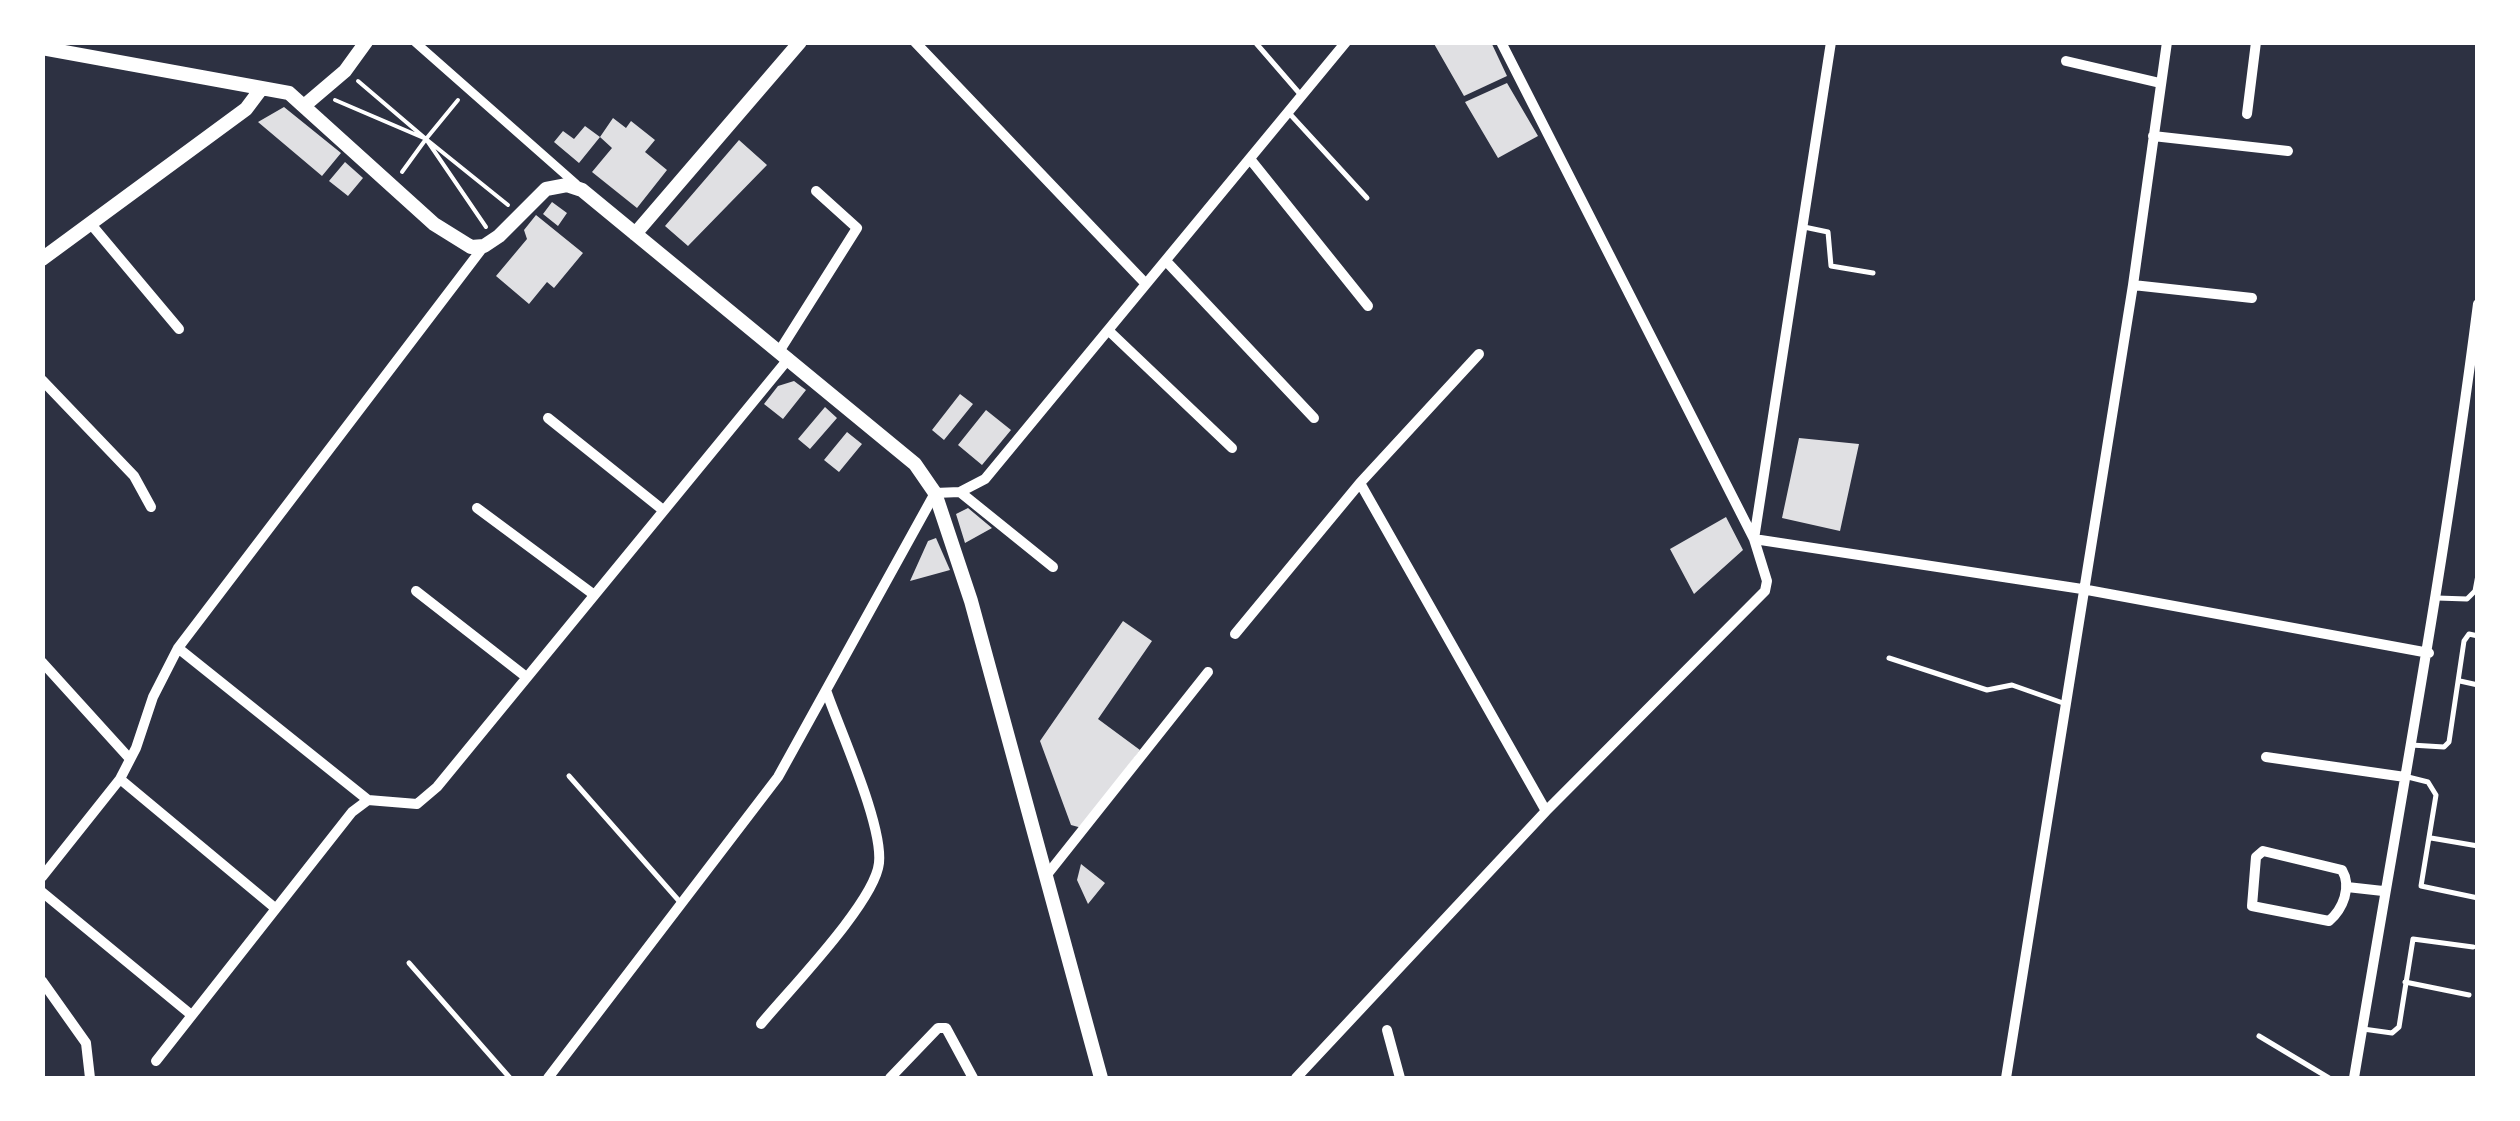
<!DOCTYPE html>
<style>
body{margin:0}
#map{position:relative;width:2520px;height:1121px;overflow:hidden;background:#2d3142;font-family:Rubik,sans-serif}
canvas{display:block}
.frame{position:absolute;inset:0;border:45px solid #fff;pointer-events:none}
</style>
<div id="map">
<canvas width="2520" height="1121"></canvas>
<div class="frame"></div>
</div>
<script>
const c = document.querySelector('canvas').getContext('2d');
c.lineJoin = 'round';
function paint(path, color) { c.fillStyle = color; c.fill(path, 'evenodd'); }
function stroke(path, color, width, dash) { c.strokeStyle = color; c.lineWidth = width; c.lineCap = dash ? 'butt' : 'round'; c.setLineDash(dash || []); c.stroke(path); }
paint(new Path2D(`
 M1433,42H1491L1507,76L1464,96Z
 M1507,83L1538,136L1498,158L1465,102Z
 M284,107L341,153L322,176L258,122Z
 M613,118L626,128L631,121L655,140L645,152L667,170L637,208L592,172L612,148L600,137L579,163L554,142L563,131L574,139L585,126L600,137Z
 M739,140L767,165L688,246L665,226Z
 M345,162L363,178L348,196L329,181Z
 M552,202L567,213L558,226L543,214Z
 M536,215L583,253L554,288L547,282L529,304L496,276L527,239L524,230Z
 M794,381L806,390L783,419L764,404L778,386Z
 M960,394L973,404L944,440L932,430Z
 M825,407L837,418L810,449L798,439Z
 M986,410L1011,430L982,465L958,445Z
 M847,432L862,444L839,472L824,460Z
 M1799,438L1859,444L1840,531L1782,518Z
 M968,508L992,528L965,543L956,514Z
 M1726,517L1743,550L1694,594L1670,549Z
 M936,538L950,570L910,581L928,541Z
 M1123,621L1152,641L1098,719L1140,750L1082,828L1071,825L1040,741Z
 M1081,864L1105,883L1088,904L1077,880Z`), '#e0e0e3');
stroke(new Path2D(`
 M358,81L426,139L458,100
 M335,100L426,139L486,227
 M402,172L426,139L508,205`), '#fff', 4);
stroke(new Path2D(`
 M1255,42L1300,94
 M1289,113L1367,198
 M1804,227L1828,232L1831,266L1873,273
 M2437,598L2467,599L2475,591L2478,575
 M1889,658L1987,690L2012,685L2063,703
 M2460,681L2478,685
 M2411,745L2444,747L2449,742L2464,641L2469,634L2478,636
 M569,776L680,902
 M2408,777L2428,782L2436,795L2421,886L2478,898
 M2431,838L2478,846
 M409,963L510,1078
 M2405,982L2469,995
 M2363,1029L2392,1033L2399,1027L2413,939L2473,947
 M2259,1036L2329,1078`), '#fff', 5);
stroke(new Path2D(`
 M415,42L576,184`), '#fff', 9);
stroke(new Path2D(`
 M915,42L1145,283
 M2066,61L2160,83
 M2247,114L2256,42
 M2153,136L2288,151
 M1250,159L1368,306
 M90,223L179,329
 M1166,261L1314,418
 M2133,285L2252,298
 M1108,330L1232,448
 M780,350L857,228L816,191
 M42,380L134,476L151,507
 M548,418L663,510
 M1360,483L1546,811
 M960,492L1053,567
 M477,508L593,594
 M1754,539L2082,589L2429,653
 M1754,539L1831,42
 M416,591L525,676
 M1235,634L1360,483L1479,354
 M178,648L368,800L417,804L437,787L789,358
 M42,662L130,759
 M2266,757L2405,777
 M120,779L275,908
 M2263,851L2342,870C2352,887 2343,909 2329,921L2252,906L2256,857Z
 M1046,876L1208,672
 M42,877L120,779L136,748L153,697L178,648L484,246
 M2347,887L2383,891
 M42,892L189,1013
 M42,981L86,1043L90,1078
 M761,1024C789,990 875,902 879,863C883,825 841,733 827,693
 M1387,1030L1400,1078
 M156,1061L352,812L368,800
 M548,1078L778,777L935,493L960,492L985,479L1346,42
 M890,1078L938,1028H946L973,1078
 M1296,1078L1546,811L1765,591L1767,581L1754,539L1501,42
 M2006,1078L2133,285L2167,42
 M2354,1078C2397,820 2445,563 2478,304`), '#fff', 10);
stroke(new Path2D(`
 M42,48L289,93L434,224L471,247L484,246L499,236L546,189L567,185L582,190L915,464L935,493L971,601L1101,1078
 M305,105L345,71L366,42
 M635,234L800,42
 M42,259L246,109L261,89`), '#fff', 14);
</script>
